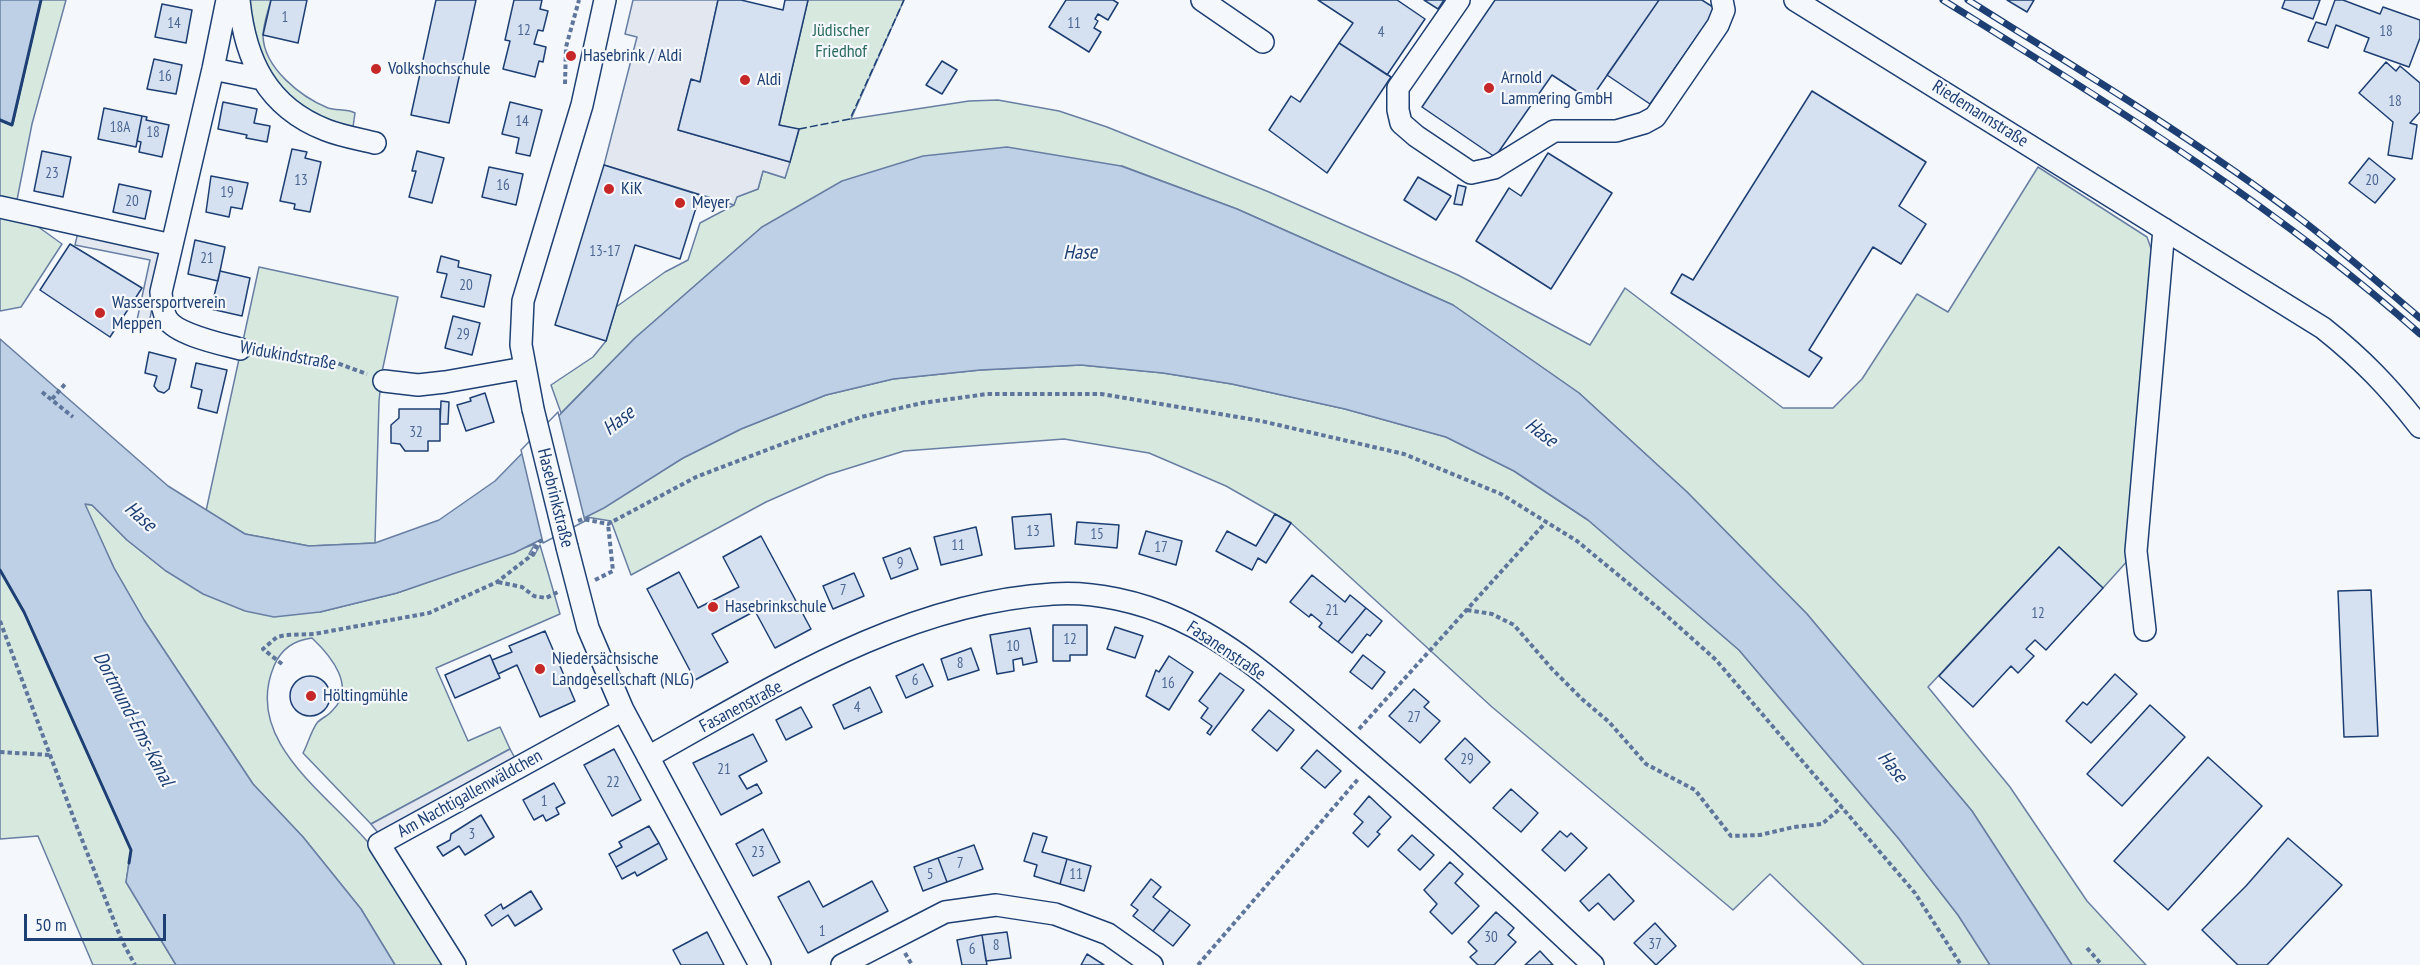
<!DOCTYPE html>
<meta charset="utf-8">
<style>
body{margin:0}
#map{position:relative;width:2420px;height:965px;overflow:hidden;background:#f4f7fb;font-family:"PT Sans Narrow",sans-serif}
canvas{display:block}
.scale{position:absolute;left:24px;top:914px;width:142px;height:27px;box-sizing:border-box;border:3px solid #1d3f73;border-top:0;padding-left:8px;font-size:18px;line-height:21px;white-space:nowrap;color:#1d3f73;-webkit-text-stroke:4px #f4f7fb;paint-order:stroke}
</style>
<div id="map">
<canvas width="2420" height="965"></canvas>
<div class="scale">50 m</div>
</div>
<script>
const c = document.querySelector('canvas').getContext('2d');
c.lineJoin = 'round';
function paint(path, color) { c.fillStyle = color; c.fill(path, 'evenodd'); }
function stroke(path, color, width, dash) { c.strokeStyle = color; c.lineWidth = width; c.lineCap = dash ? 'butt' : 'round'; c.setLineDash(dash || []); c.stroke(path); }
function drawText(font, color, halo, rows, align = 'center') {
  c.font = font + ' "PT Sans Narrow",sans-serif'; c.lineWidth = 4.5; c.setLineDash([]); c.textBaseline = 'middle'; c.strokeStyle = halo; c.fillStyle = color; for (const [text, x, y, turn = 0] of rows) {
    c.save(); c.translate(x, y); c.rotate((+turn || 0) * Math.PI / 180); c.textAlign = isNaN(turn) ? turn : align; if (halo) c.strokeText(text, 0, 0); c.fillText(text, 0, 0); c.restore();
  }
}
const green = new Path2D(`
 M41,0H66L32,124L15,210L62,244L21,307L0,311V120L13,124Z
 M246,0H271C268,11 263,25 263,36C264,68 301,97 328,108C337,111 346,108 355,113L353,127C316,119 287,105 266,71C258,60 250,16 246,0Z
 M808,0H904L851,119L969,101L998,100L1059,111L1107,127L1269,192L1458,275L1590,345L1625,288L1783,408H1833L1862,379L1917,294L1948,312L2038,167L2147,237L2153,254L2130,558L2103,588L2059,547L1928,687L2010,787L2087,901L2146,965H2072L1972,811L1807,614L1687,492L1579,393L1453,305L1237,209L1122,166L762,227L635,338L561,413L551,385L593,357L606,341L616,307L665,272L688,260L700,223L734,205L736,197L758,189L763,171L785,178L799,130L779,125Z
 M259,267L398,297L382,372L379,401L375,543L309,546L245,534L206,511Z
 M1081,365L1163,373L1232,384L1345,409L1446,437L1514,471L1588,520L1739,650L1899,839L1958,915L1990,965H1864L1770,874L1733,910L1492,707L1291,523L1226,486L1149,453L1064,439L904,451L827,475L766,502L631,575L611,521L586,517L683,458L741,429L826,395L893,379L980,370Z
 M84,504L92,505L127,540L166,571L320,612L397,593L535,544L529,554L534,556L540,545L560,614L436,668L468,741L500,727L510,749L371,824L303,753C308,744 311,731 317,723C321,718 328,716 332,711C357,687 331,656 312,638C295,640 281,649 274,666C242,742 330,795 371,846C380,858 388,872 396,884C413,911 430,938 447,965H395L361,909L303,837L253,784L144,620L114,568Z
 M0,570L24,612L131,850L126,882L176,965H93L38,836L0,839Z`);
paint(green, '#d7e8df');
stroke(green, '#687fa3', 1.5);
const parking = new Path2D(`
 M633,0H718L700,82L691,80L678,130L790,162L785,178L763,171L758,189L737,197L734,205L604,165L637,37L625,34Z
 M78,232L164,250L149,323L137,320L150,260L75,245Z
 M510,749L516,760L379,834L371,824Z`);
paint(parking, '#e3e8f0');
stroke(parking, '#687fa3', 1.5);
const water = new Path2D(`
 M0,0H41L12,125L0,120Z
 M1007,147L1121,166L1237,209L1453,305L1579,393L1687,492L1807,614L1972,811L2072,965H1990L1958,915L1899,839L1739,650L1588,520L1514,471L1446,437L1345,409L1232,384L1163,373L1081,365L980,370L893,379L826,395L741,429L683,458L604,508L514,553L397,593L320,612L274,617L245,611L203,594L166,571L127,540L92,505L85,504L114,568L144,620L253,784L303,837L361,909L395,965H176L126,882L131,850L24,612L0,570V339L168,486L245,534L309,546L375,543L439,520L495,481L635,338L762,227L842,181L923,156Z`);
paint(water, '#bed0e5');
stroke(water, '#687fa3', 1.5);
const pier = new Path2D(`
 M558,412L585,521L543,543L521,450Z`);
paint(pier, '#f4f7fb');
stroke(pier, '#687fa3', 1.5);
const building = new Path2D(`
 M271,0H307L298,43L263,35Z
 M436,0H476L449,123L411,115Z
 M514,0H542L540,9L548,11L543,31L538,30L534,44L546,47L543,62L539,61L535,77L503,69L510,41L505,40Z
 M718,0H741L783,10L785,0H808L779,125L799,129L790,162L678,130L691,79L700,82Z
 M1066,0H1113L1118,3L1108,20L1098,14L1095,19L1098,21L1094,28L1101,32L1089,52L1049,27Z
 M1318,0H1397L1425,19L1387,75L1339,43L1353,23Z
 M1424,0H1444L1438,9Z
 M1495,0H1659L1590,100L1552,75L1495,157L1422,107Z
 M1659,0H1702L1716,9L1650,104L1607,75Z
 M2007,0H2034L2027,12Z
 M2285,0H2320L2313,19L2282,8Z
 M2335,0H2343L2380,14L2383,7L2420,20V38L2409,67L2364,51L2369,38L2336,25L2328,48L2308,41L2316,22L2326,25Z
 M162,4L192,10L186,43L155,37Z
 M1339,43L1391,77L1327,173L1269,130L1291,96L1300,102Z
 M154,59L182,65L176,94L147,89Z
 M942,61L957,70L942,94L926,85Z
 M2386,62L2396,71L2400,66L2420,83V112L2410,123L2417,125L2412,159L2388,155L2393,122L2359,93Z
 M1812,91L1926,162L1899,206L1926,224L1901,264L1873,247L1809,350L1822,358L1809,377L1671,293L1682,274L1693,280Z
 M223,102L257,109L254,123L270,126L267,142L246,138L247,135L218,129Z
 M510,102L542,110L530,156L516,153L519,138L502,134Z
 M104,108L142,116L136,147L98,139Z
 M142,116L147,117L146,120L169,125L162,157L139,152L141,142L137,141Z
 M292,149L307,152L305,158L321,162L310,212L294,209L295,204L280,201Z
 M42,151L71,157L63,197L34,191Z
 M417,151L444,158L432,203L409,197L416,171H412Z
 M1548,153L1612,193L1551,289L1476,241L1509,188L1521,196Z
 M2369,158L2395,179L2375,203L2349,183Z
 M604,165L700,195L680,259L635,245L606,341L555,325Z
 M489,167L523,174L516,205L482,197Z
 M211,176L248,183L242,209L231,207L229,217L206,212Z
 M1418,177L1451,196L1436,220L1404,200Z
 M119,184L151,191L145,219L113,212Z
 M1458,185L1466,187L1462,205L1454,204Z
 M195,240L225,247L218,281L188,274Z
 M70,244L142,288L110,337L40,290Z
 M441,256L459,261L458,267L491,275L484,307L441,297L447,274L437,272Z
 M220,271L250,278L242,316L211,309Z
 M453,316L480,323L472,355L445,348Z
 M149,352L176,359L169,389L164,393L158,391L154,386L157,376L145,373Z
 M196,363L227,370L217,413L198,408L202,390L191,387Z
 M485,393L494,422L466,431L457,405L471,401L470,398Z
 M441,401L449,402L448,424H440Z
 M399,409H440V441H428V451H405L400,444L391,443V425L399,418Z
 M1051,514L1054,546L1015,549L1012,517Z
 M1275,514L1291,523L1266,563L1258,558L1252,570L1216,551L1227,531L1256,546Z
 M1077,522L1119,525L1117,548L1075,544Z
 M976,527L982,555L941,565L934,537Z
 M1146,531L1182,541L1176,565L1139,554Z
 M761,536L811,629L775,648L755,611L712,634L728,662L695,680L647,589L679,572L698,608L739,587L723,557Z
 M2059,547L2103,588L2046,650L2035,640L2026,649L2034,656L2018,673L2011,666L1973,707L1939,676Z
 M910,548L918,569L891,579L883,558Z
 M854,573L864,596L833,609L823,586Z
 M1312,575L1345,602L1350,595L1366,608L1338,642L1319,627L1322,623L1311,614L1309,617L1290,602Z
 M2371,590L2378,736L2344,737L2338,591Z
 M1366,608L1382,621L1370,636L1367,634L1352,653L1338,642Z
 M1053,625H1087V655H1070V661H1053Z
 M1115,627L1143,636L1135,658L1107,649Z
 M1030,628L1037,662L1023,665L1022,658L1013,660L1014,671L997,674L990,635Z
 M545,631L575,701L540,717L517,665L498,674L492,660L512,652L509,646Z
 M971,648L979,670L948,680L941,659Z
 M490,655L500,678L455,698L445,675Z
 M1363,655L1385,672L1372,689L1350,672Z
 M1169,656L1193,672L1169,710L1146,696L1156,670L1159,672Z
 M923,664L933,686L906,698L896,676Z
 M1220,673L1244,690L1210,735L1207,733L1212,726L1201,718L1208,708L1199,701Z
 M2115,674L2137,694L2091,743L2066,721L2083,702L2087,705Z
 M290 696a20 20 0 1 1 40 0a20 20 0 1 1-40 0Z
 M870,687L882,712L844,729L833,705Z
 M1414,689L1429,702L1424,707L1440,721L1420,743L1389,716Z
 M2150,705L2185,737L2122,806L2087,774Z
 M801,707L812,727L786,740L776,720Z
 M1269,710L1294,730L1277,751L1252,730Z
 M753,734L767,761L739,776L747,789L757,784L762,793L721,815L693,763Z
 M1465,738L1490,762L1470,783L1445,759Z
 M614,749L641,800L612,816L584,765Z
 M1317,750L1341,771L1325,788L1301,768Z
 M2208,757L2262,806L2168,910L2114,861Z
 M554,783L565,803L556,808L559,814L546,821L543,815L534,820L523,800Z
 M1511,789L1538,813L1521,832L1493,808Z
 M1369,796L1391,817L1377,832L1380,834L1368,847L1353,833L1363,822L1354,814Z
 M481,815L494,837L465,855L459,846L443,856L437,847L450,840L451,834Z
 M649,826L659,843L616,867L609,854L622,847L619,842Z
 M763,829L780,862L753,876L736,844Z
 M1560,831L1567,837L1571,833L1587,848L1565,871L1542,850Z
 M1033,833L1047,837L1042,852L1067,859L1060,884L1034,876L1037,865L1024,861Z
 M1412,835L1434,855L1420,870L1398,850Z
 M2288,838L2342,885L2267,965H2238L2202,930L2246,886Z
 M659,843L667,859L637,876L635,872L622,879L616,867Z
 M974,845L983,869L947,882L938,858Z
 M938,858L947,882L923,891L914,867Z
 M1067,859L1091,866L1084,891L1060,884Z
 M1450,862L1463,874L1455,883L1479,906L1452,934L1430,912L1437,904L1424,890Z
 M1609,874L1634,901L1614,920L1598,903L1589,911L1580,901Z
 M1151,879L1161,887L1153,897L1170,910L1153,931L1133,916L1138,910L1131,905Z
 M809,881L823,907L872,881L888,911L808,953L778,897Z
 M531,891L542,909L515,926L508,915L492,926L485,915L501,904L503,909Z
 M1170,910L1190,925L1173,946L1153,931Z
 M1496,912L1514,928L1508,935L1516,942L1494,965H1478L1470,957L1477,951L1468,942Z
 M1655,923L1676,946L1656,965L1634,943Z
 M707,932L724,965H681L673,950Z
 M1007,932L1011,958L986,961L982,935Z
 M982,935L987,965H962L957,940Z
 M1540,951L1553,965H1525Z
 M1087,954L1104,965H1081Z`);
paint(building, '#d5e0f0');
stroke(building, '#1d3f73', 1.5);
const minor = new Path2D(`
 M227,0L213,69L161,292C162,302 162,311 167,319C177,335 222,344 240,349
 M239,0C245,60 267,107 326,130C341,136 359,139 375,143
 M1202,0L1263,42
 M1459,0L1398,88V110L1401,123L1416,136L1471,173L1494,168L1554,131H1616L1644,123L1655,117L1718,25L1724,10L1722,0
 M1795,0L2323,328C2362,359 2389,387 2420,427
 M213,69L262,79
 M0,207L172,245
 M384,381L418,385L445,382L524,368
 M533,409L521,345L523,301L582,105L605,0
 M567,547L588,628L623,710L760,965
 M2145,630L2136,551L2164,229
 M648,757C775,686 904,603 1053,594C1094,591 1141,602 1178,619C1238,646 1290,695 1340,737C1427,811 1511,887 1593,965
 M455,965L379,844L623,710
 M842,965L945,912L996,905L1055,914L1108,934L1152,965`);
stroke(minor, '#1d3f73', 24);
stroke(new Path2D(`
 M565,84L566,47L579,0
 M257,352L334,362L367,374
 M42,392L73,417
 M52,399L66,383
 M578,521L583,519L608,524L696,477L785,443L861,417L922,403L987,394H1101L1261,421L1404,454L1501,494L1577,541L1657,607L1716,660L1915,893L1961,965
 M595,580L613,571L608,524
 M498,582L522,587L534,596L546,598L560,591
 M1467,610L1492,614L1514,625L1552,669L1582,699L1609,722L1646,764L1695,790L1731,836L1760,835L1794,827L1822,824L1842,807
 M0,621L77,827L122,941L135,965
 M282,664L263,649L277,637L286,635L314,634L429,613L497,582L532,555L539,542L545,539
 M1359,729L1546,522
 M0,752L50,755
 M2087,948L2102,965
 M905,953L912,965
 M1198,965L1359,778`), '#5e769c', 4, [4.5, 3]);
stroke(minor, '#f4f7fb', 21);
const rail = new Path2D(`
 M1943,0C2108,103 2274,204 2420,334
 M1968,0C2079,70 2193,138 2298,217C2340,249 2380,284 2420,318`);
stroke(rail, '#1d3f73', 7);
stroke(rail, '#f4f7fb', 4.5, [14]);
const minorBridge = new Path2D(`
 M533,409L567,547`);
stroke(minorBridge, '#1d3f73', 24, []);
stroke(minorBridge, '#f4f7fb', 21);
stroke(new Path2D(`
 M799,129L850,119L904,0`), '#1d3f73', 1.5, [8, 3]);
stroke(new Path2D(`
 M0,120L12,125L41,0
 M0,570L24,612L131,850L129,863`), '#1d3f73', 3);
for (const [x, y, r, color] of [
 [571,56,6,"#c62828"],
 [376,69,6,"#c62828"],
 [745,80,6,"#c62828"],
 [1489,88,6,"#c62828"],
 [609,189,6,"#c62828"],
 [680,203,6,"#c62828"],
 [100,313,6,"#c62828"],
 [713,607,6,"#c62828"],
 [540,669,6,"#c62828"],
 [311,696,6,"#c62828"]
]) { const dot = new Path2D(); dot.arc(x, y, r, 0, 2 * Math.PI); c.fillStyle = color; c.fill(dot); stroke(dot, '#f4f7fb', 2); }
drawText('15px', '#4b6792', null, [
 ["1",285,18],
 ["14",174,24],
 ["11",1074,24],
 ["12",524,31],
 ["18",2386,32],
 ["4",1381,33],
 ["16",165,77],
 ["18",2395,102],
 ["14",522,122],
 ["18A",120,128],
 ["18",153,133],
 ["23",52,174],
 ["13",301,181],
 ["20",2372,181],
 ["16",503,186],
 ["19",227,193],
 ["20",132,202],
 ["13-17",605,252],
 ["21",207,259],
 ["20",466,286],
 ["29",463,335],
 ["32",416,433],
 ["13",1033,532],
 ["15",1097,535],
 ["11",958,546],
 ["17",1161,548],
 ["9",900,564],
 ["7",843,591],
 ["21",1332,611],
 ["12",2038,614],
 ["12",1070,640],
 ["10",1013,647],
 ["8",960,664],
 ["6",915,681],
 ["16",1168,684],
 ["4",857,708],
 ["27",1414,718],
 ["29",1467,760],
 ["21",724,770],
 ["22",613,783],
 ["1",544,802],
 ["3",472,835],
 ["23",758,853],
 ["7",960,864],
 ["5",930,875],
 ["11",1076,875],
 ["1",822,932],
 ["30",1491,938],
 ["37",1655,945],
 ["8",996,946],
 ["6",972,950]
]);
drawText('18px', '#2c6c60', '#f4f7fb', [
 ["Jüdischer",841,31],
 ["Friedhof",841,52]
]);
drawText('18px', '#1d3f73', '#f4f7fb', [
 ["Hasebrink / Aldi",583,56],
 ["Volkshochschule",388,69],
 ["Arnold",1501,78],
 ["Lammering GmbH",1501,99],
 ["Aldi",757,80],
 ["KiK",621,189],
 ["Meyer",692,203],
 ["Wassersportverein",112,303],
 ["Meppen",112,324],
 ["Hasebrinkschule",725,607],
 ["Niedersächsische",552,659],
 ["Landgesellschaft (NLG)",552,680],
 ["Höltingmühle",323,696]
], 'left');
drawText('18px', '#1d3f73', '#f4f7fb', [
 ["Riedemannstraße",1980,114,32],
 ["Widukindstraße",288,356,10],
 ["Hasebrinkstraße",555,498,76],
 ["Fasanenstraße",1226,651,34],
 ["Fasanenstraße",741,707,-28],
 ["Am Nachtigallenwäldchen",470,794,-29]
]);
drawText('italic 20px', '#1d3f73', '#f4f7fb', [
 ["Hase",1080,253,-1],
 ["Hase",619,421,-38],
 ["Hase",1541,433,37],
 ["Hase",140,517,41],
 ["Dortmund-Ems-Kanal",133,719,62],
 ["Hase",1892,767,51]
]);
</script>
